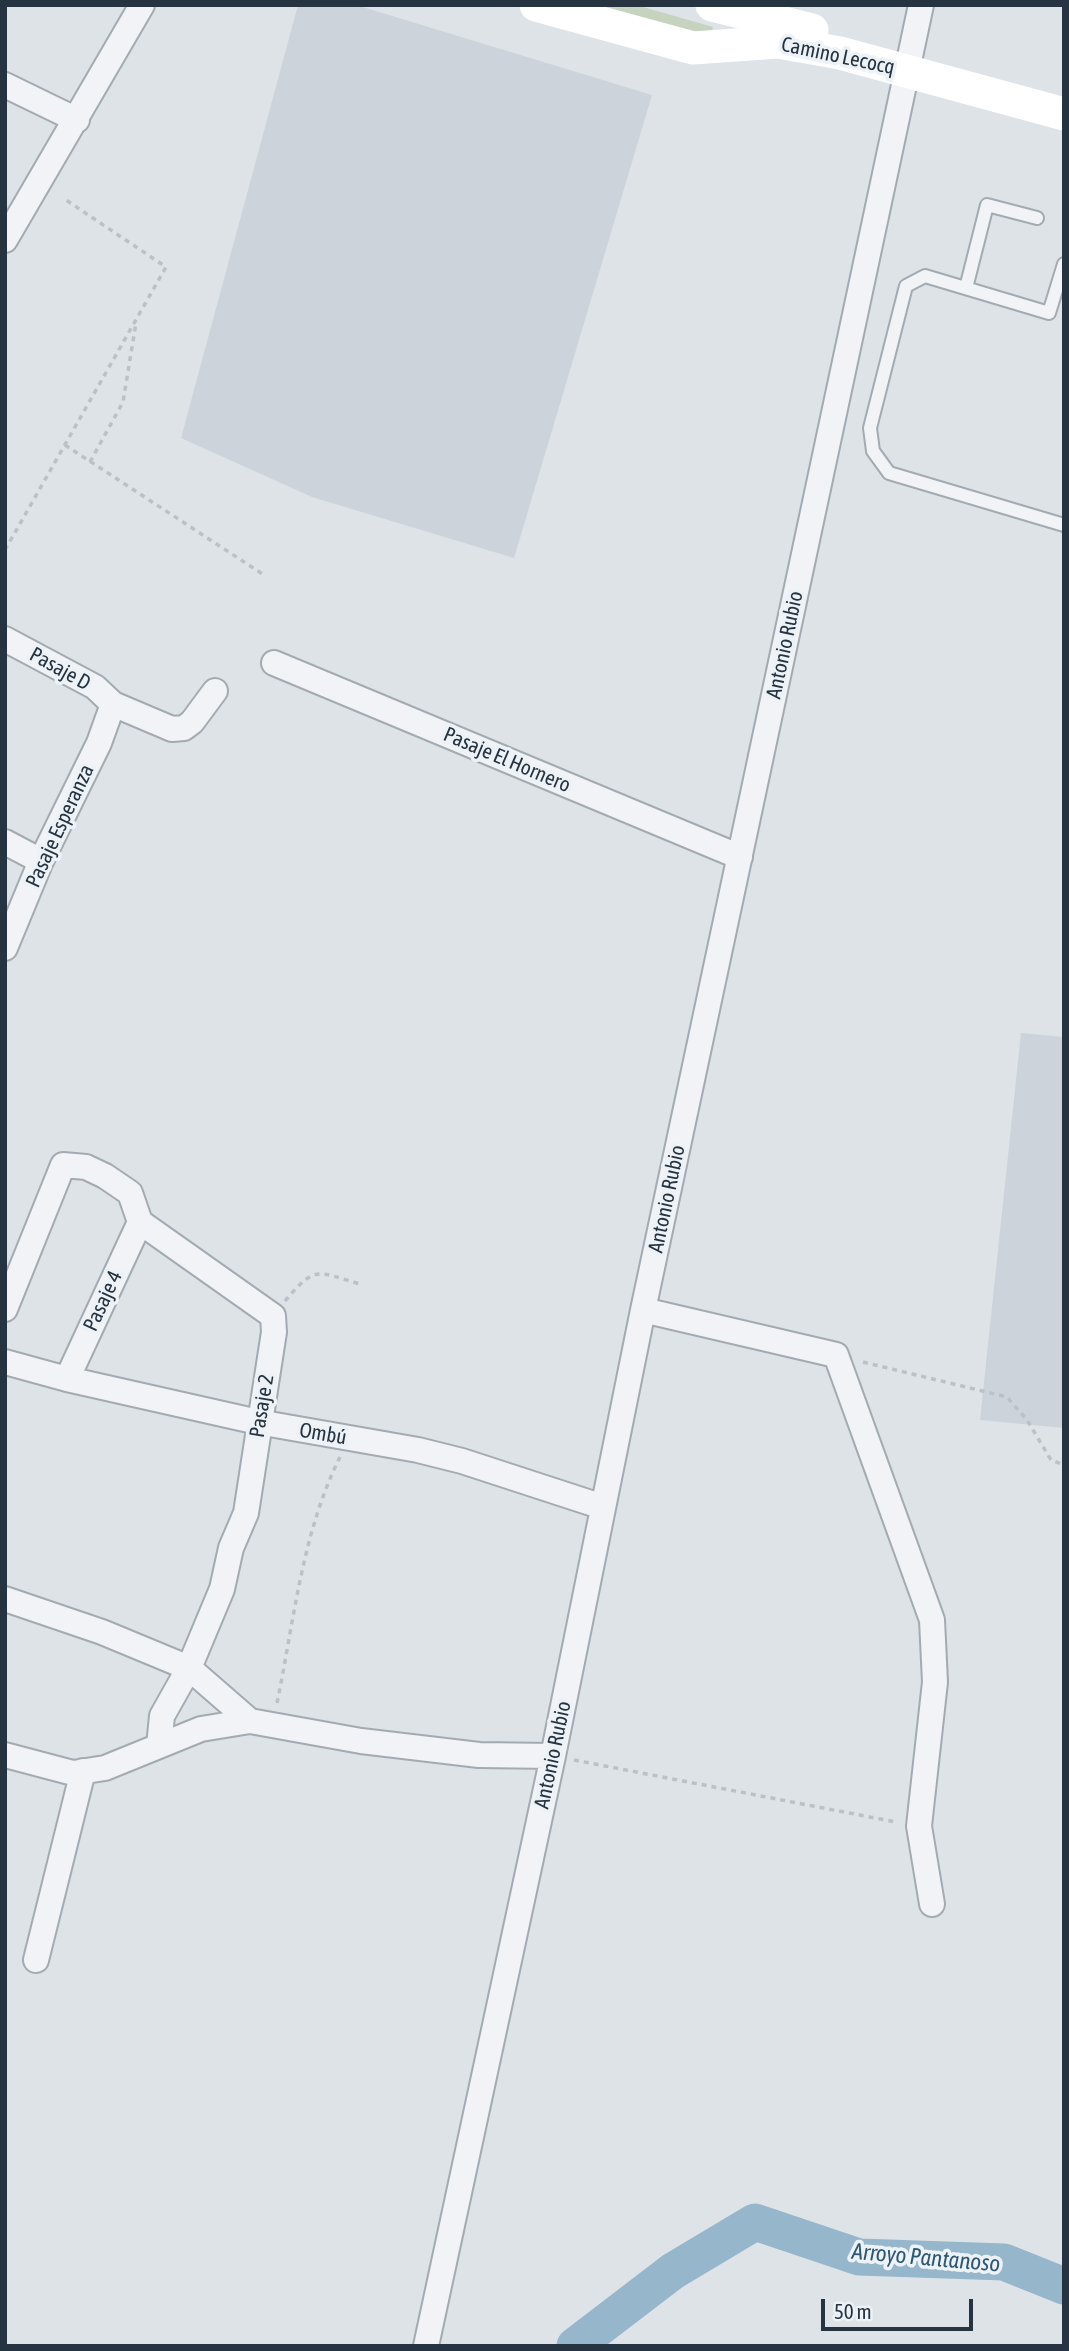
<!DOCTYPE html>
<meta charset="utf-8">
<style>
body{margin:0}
#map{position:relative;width:1069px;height:2351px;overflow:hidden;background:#dee3e8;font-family:"Asap Condensed",sans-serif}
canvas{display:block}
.frame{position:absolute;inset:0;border:7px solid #263340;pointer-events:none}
.scale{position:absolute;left:821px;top:2299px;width:152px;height:32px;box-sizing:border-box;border:4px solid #263340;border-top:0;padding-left:9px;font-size:21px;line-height:24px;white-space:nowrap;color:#263340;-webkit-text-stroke:5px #edf2f6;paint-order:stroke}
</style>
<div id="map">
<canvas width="1069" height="2351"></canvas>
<div class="frame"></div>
<div class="scale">50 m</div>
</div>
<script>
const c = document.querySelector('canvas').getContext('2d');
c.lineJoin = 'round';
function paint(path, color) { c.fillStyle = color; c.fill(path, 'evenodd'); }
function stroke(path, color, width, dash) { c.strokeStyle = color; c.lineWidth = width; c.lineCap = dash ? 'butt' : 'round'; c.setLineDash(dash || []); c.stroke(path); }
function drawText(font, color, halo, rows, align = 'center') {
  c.font = font + ' "Asap Condensed",sans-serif'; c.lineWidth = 7; c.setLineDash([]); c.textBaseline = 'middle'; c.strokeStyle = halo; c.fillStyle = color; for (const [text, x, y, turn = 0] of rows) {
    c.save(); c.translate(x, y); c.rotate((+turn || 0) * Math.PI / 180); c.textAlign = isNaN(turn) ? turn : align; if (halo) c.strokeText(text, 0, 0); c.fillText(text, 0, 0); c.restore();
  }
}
paint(new Path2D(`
 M298,5H356L652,95L514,558L312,497L181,438Z
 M1021,1033L1064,1037V1428L980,1420Z`), '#ccd3db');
paint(new Path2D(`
 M593,5H636L713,27L709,41Z`), '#c6d3be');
stroke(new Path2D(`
 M575,2346L673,2271L755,2222L859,2257L1004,2262L1064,2286`), '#96b6cb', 37);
const lane = new Path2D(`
 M1064,264L1049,313L925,276L906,286L870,428L873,451L889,473L1064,525
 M966,288L987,205L1037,218`);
const street = new Path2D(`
 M5,85L77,120
 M5,240L142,5
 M5,639L95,687L113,704L172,729L184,728L192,722L215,691
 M274,663L740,857
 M5,842L41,861
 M5,948L41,861L99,743L113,704
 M5,1309L63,1165L86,1167L105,1176L130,1193L140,1222L273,1316L274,1332L246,1513L231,1548L222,1589L189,1668L162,1716L159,1746
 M643,1310L836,1355L932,1620L935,1682L919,1826L932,1904
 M5,1362L67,1379L258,1422L418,1450L462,1461L603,1507
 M67,1379L140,1222
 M5,1599L102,1632L189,1668L250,1721
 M5,1755L73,1773L105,1768L201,1729L250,1721L361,1741L479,1755L553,1756
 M36,1960L83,1771
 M426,2346L553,1756L643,1310L921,5`);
stroke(lane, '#a3abb2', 16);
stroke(street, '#a3abb2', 28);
stroke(new Path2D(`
 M65,445L264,575
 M90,462L123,402L136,323
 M5,550L166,267L63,198
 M285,1301C316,1264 317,1272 360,1284
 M863,1362L1007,1397L1027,1420L1051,1460L1064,1465
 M277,1703C294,1621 302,1533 340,1457
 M574,1760L896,1822`), '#bcc1c7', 3.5, [5, 5]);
stroke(lane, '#f1f3f6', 12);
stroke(street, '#f1f3f6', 24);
stroke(new Path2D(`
 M536,5L693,48L778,42L840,53L1064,114
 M712,5L812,30`), '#fff', 33);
drawText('21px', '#263340', '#edf2f6', [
 ["Camino Lecocq",838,56,12],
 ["Antonio Rubio",785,645,-78],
 ["Pasaje D",60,669,29],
 ["Pasaje El Hornero",507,760,23],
 ["Pasaje Esperanza",60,826,-65],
 ["Antonio Rubio",667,1199,-78],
 ["Pasaje 4",103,1301,-65],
 ["Pasaje 2",262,1406,-81],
 ["Ombú",323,1434,10],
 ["Antonio Rubio",553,1755,-78]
]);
drawText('italic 23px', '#2e5776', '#edf2f6', [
 ["Arroyo Pantanoso",926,2258,5]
]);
</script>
